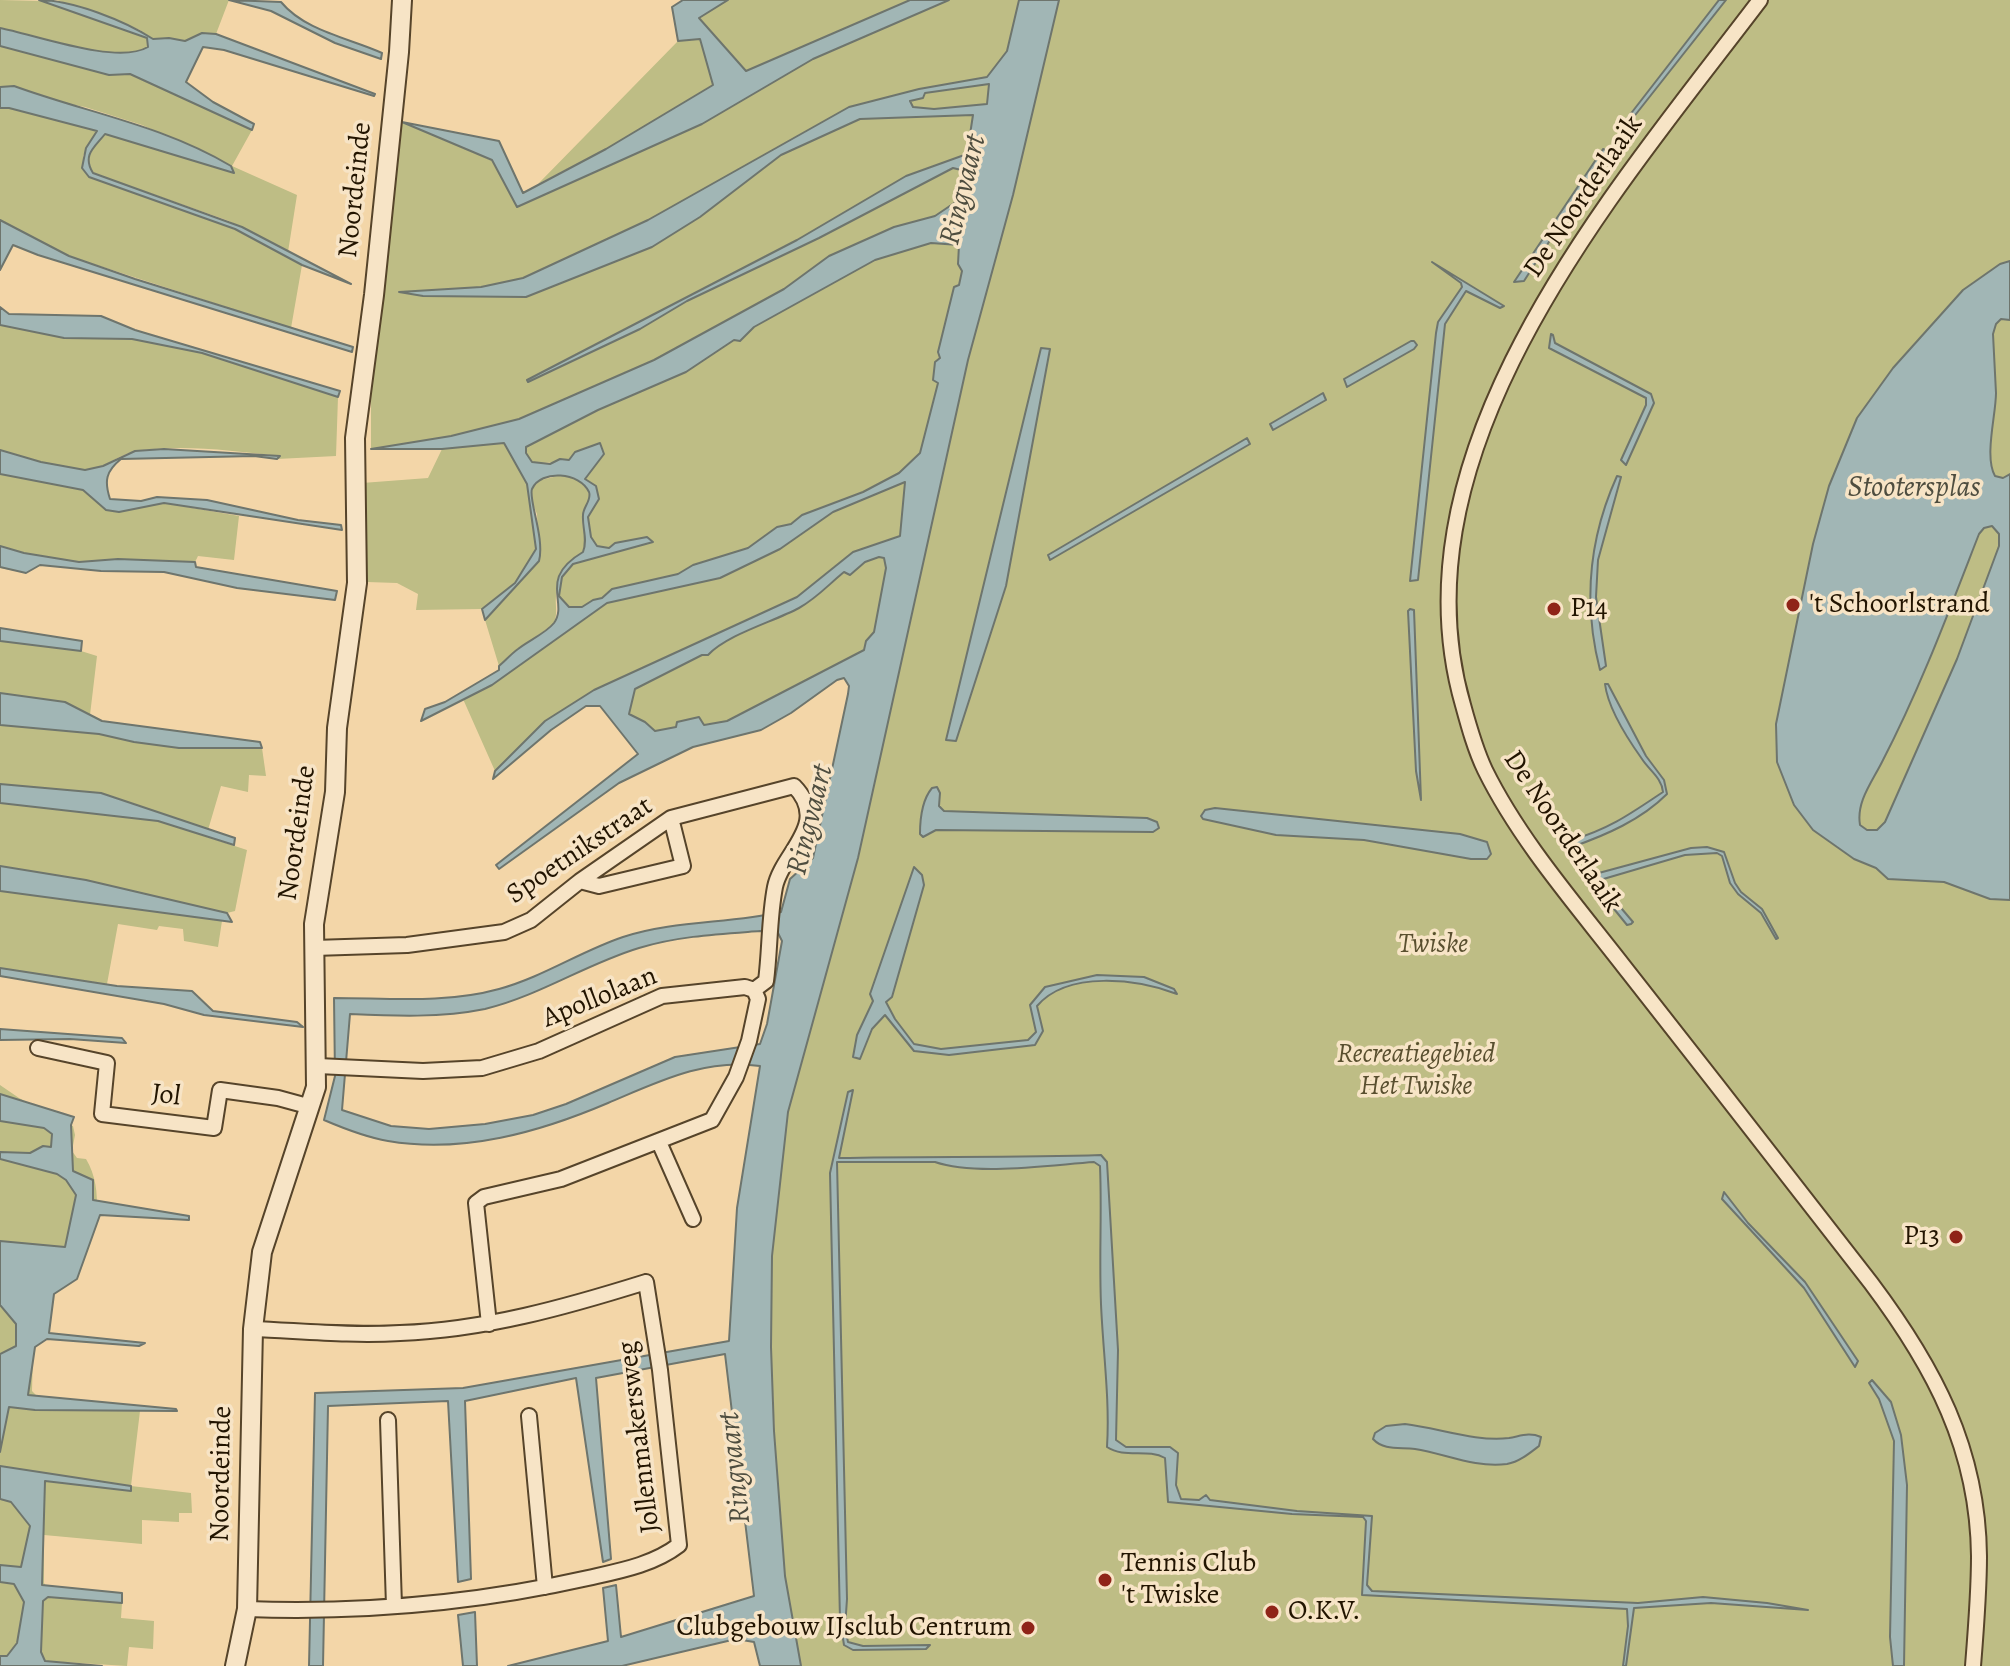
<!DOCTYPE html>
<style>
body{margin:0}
canvas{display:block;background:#f3d6a8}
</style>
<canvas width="2010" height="1666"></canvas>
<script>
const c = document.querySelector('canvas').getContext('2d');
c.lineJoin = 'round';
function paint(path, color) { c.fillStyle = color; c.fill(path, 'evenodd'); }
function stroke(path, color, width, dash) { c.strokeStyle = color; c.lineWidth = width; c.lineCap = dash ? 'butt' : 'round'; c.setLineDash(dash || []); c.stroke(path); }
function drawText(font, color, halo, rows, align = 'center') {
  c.font = font + ' Alegreya,serif'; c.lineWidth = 7; c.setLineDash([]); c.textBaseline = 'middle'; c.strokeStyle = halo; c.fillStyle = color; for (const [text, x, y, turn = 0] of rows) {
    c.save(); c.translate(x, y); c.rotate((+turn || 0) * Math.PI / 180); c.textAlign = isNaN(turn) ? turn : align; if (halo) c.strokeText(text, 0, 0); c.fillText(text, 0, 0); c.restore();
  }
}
paint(new Path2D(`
 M0,0L42,1L147,38L148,48C116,65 37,35 0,28Z
 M57,0H229L216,34C198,33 202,37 189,41C183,42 161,39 153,39L140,30Z
 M728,0H910L746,71L699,18Z
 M949,0H1019L1007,51L987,77L919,89L849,107L648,220L523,278L481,287L403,292L423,296L526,297L781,155L861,119L973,114L969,193L935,216L654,360L519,419L451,436L371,449V382L402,122L493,161L517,207L702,124L813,59Z
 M1059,0H2010V1666H785L771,1347L772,1256L788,1112L819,996L968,360L1013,195Z
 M700,39L713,85L606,149L538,184L678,41Z
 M0,46L109,75L130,74L252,130L232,166L297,195L288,252L229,221L93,173C82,155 94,148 105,134L233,173L231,166L220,160L142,125L85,107L54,101L14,86L0,87Z
 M990,84L988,104L934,109L913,107L910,100L922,98L924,93Z
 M0,108H9L97,131L83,156L89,177L235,229L302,265L291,328L69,256L0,221Z
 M931,243L959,244L958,264L963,270L959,285L954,288L941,358L933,379L938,383L920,454L899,473L863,492L802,515L791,524L777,527L748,548L693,565L678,574L612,589L602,598L593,600L582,607H569L559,596L562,577L573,564L652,542L609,549L597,546L591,537L588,517L599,499L585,479L604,454C580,458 556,465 532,462L526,453V446L598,410L686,372L734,340L741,341L754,327L875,260Z
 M0,325L64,338L132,339L202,353L338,397L336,456L277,459L279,456C234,451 182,444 137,451C118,454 104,470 85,470C57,470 27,457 0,450Z
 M504,443L527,484L536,549L515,583L482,609L416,610L418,594L397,583L367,582L362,483L428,478L442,449Z
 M0,474L83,490L106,510L119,512L164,503L239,516L234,560L198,556L195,562L118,559L83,563L37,555L26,573L0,568Z
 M566,474C577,478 592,488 589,501C588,503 583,511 583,513C580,526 588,538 584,551C568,560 557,577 556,596C555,606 558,613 554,623L499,666L485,620L539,561L537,514L531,500L532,488L541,480Z
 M905,481L901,536L853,552L797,597L594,690L545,721L495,771L463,699L492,685L607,603L720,578L780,549L833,512Z
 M879,557L884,558L886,568L874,632L866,641L865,650L727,721L655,731L645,722L629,714L634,689L702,655H708C729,633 774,623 801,606C818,596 829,584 845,572L850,575L864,562Z
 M0,641L81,651L97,656L90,715L65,702L0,693Z
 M0,725L99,734L134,742L179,748H262L266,776L249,775L248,792L221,786L208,830L101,793L0,784Z
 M0,803L158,821L247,850L235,911L227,913L86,880L0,866Z
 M0,891L222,921L218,947L184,941L183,929L159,926L157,930L118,924L107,984L0,968Z
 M0,1085L19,1098L73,1126L75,1135L72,1151L77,1158L86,1159C105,1191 96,1231 83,1262L58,1279L48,1314L49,1330L45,1337L37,1341L33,1352L32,1391L39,1398L35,1410L140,1411L131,1486L191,1493L192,1513H179V1522L142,1520V1544L44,1535V1583L53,1597L122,1603L121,1618L154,1621L153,1649L129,1647L127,1666L47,1661L0,1666V1452L7,1411L0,1423ZM19,1470L131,1486V1490L49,1481Z`), '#bebd85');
const water = new Path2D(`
 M39,0C73,0 125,21 153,39L169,38L185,41L202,33L216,34L375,94L374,96L224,50L203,47L186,82L213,102L254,124L252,130L130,74L109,75L0,46V28C36,35 117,65 148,47L147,38Z
 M229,0L281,2C305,31 349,38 382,53L381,59L335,43L271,11Z
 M683,0H728L699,18L746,71L910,0H949L813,59L702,124L517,207L492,160L402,122L499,141L523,193L606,149L713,85L700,39L678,41L672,7Z
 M1019,0H1059L1013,195L968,360L858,858L788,1112L772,1256L771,1347L774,1431L785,1576L801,1666H760L754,1642L736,1639L622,1666H508L608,1641L603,1588L616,1585L621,1637L754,1596L725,1354L596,1378L611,1559L603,1562L576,1378L465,1401L471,1579L458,1582L448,1401L328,1406L323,1666H309L315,1393L463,1388L729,1341L737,1208L760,1066C705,1058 658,1082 608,1103C540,1132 463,1154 388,1141C365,1137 345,1129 324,1120L335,1076L334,998C388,998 445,1004 499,989C543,977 581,951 623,937C675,920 729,924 781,912L790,879L813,858L848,694L849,686L844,678L837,680L791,713L761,730L693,747L619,783L499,869L496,865L638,754L600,706H586L551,730L493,779L495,771L545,721L594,690L797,597L853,552L900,536L905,482L833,512L780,549L720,578L607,603L492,685L421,721L425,709L445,702L499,670V666C505,661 511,654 518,649C528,641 546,633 554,623C569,602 537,579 583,552C588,539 582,528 583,515C583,507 592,500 589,492C580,472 541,469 532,489C528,499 545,538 539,561L485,620L482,609L515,583L536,549L527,484L504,443L442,449H371L451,436L519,419L654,360L784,289L829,256L894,227L935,216L969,193L965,171L953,168L819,238L687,301L640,329L528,382L527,380L797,240L906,176L967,154L973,115L860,119L781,155L700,217L652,247L526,297L423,296L399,292L481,287L523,278L648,220L849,107L919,89L987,77L1007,51ZM989,84L987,104L934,109L913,107L910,101L923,98L925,93ZM931,243L959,245L958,264L962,271L959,285L954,287L938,352L940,358L935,362L933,380L938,383L920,453L899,473L863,492L802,515L791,524L777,527L748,548L693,565L678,574L612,589L602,598L593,600L582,607H569L559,596L562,577L573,564L653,542L647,537L615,543L609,548L597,546L591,537L588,517L599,499L596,486L585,479L604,454L600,443L575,452L569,460L560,459L550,464L532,462L526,453V447L598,410L686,372L734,340L740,341L754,327L875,260ZM879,557L884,558L886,568L874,632L866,641L864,650L727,721L704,725L699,717L677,722L676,727L655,731L645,722L629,714L635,689L702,655H708C728,634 773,622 799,608C817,598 828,585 844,572L850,575L865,562ZM760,931L778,933L782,941L767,1024L760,1044L675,1057L566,1104L533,1115L485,1124L429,1129L391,1126L342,1110L350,1014C394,1016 441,1018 485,1009C539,996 586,964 639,948C678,936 720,934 760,931Z
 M1719,0H1726L1625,128L1622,125Z
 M14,86C88,113 162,125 231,166L234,173L105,134C94,148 82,155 93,173L242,227L351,284L302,265L235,229L89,177L82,168L86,148L97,131L9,108H0V87Z
 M1603,149L1607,151L1524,281L1514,282Z
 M0,220L69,256L135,279L353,347L352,352L38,255L13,245L0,270Z
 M2010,261V320L2001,319L1996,324L1993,334C1994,354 1995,373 1996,393C1996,415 1984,457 1995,476L2003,478L2010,474V900L1990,899L1944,882L1888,879L1876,868L1854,859L1813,830L1794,805L1777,762L1776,724L1813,544L1829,486L1857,418L1893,368L1963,290L2000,264ZM1992,526L1999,534V546L1957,659L1885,822L1877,830H1867L1860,825C1856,802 1872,782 1882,762C1920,689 1949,611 1979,534L1984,528Z
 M1432,262L1504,306L1500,308L1466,291L1445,324L1418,580L1410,581L1436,333L1438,322L1462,287L1461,283Z
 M0,307L9,314L101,316L135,330L340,391L338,397L202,353L132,339L64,338L0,325Z
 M1551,334L1553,335L1555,343L1651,394L1654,403L1626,465L1621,460L1646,405V398L1549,348Z
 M1411,341H1414L1417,345L1414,349L1347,387L1344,379Z
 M1041,348L1050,349L1006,586L956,741L946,740Z
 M1323,393L1326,400L1273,430L1270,424Z
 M1247,438L1250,444L1050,560L1048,555Z
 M164,449L280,456L277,459L254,456L121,459C106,471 104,481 110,499L141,501L157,497L207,500L298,520L341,525L342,530L164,503L119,512L106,510L83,490L0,474V450L41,462L85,470L103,466L135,451Z
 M1617,476L1621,477L1598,560L1596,597L1606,666L1600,670C1583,604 1589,538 1617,476Z
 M0,546L24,553L79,562L118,559L195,562L196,567L337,591L335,600L237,588L164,572L101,571L40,565L26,573L0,567Z
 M1410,609L1414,610L1421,800L1416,771L1408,611Z
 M0,628L82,641L81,651L0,641Z
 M1605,684H1608L1646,756L1664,780L1667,794C1641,820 1606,835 1572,847L1569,843L1572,840C1611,828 1630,814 1663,792C1662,778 1649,770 1642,759C1627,738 1608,709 1605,684Z
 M0,693L65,702L102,721L260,742L262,748H179L134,742L99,734L0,725Z
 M0,784L101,793L235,838L234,845L158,821L0,803Z
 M937,787L940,793L939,806L944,811L1147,818L1157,822L1159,828L1153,832L936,830L923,837L920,834C920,819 922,800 932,788Z
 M1215,808L1460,834L1487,842L1491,854L1487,859H1471L1364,840L1276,835L1203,819L1201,816L1205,810Z
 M1707,847L1724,852L1735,883L1741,892L1762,909L1778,938L1776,939L1761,913L1738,894L1730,883L1722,856L1717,853L1685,855L1600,880L1599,882L1633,922L1631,924L1627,925L1593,883L1584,877L1691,848Z
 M0,866L86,880L227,913L232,922L0,891Z
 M914,867L922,875L924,885L892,997L886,1002L895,1019L914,1044L941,1049L1028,1040L1036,1032L1030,1005L1045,987L1097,975L1144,977L1174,989L1177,994C1137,979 1068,970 1037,1006L1043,1031L1035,1045L949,1055L914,1051L885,1015L872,1029L860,1059L853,1057L857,1035L873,1001L870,994Z
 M0,968L117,986L192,991L213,1011L297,1022L303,1027L204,1015L164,1004L0,976Z
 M0,1029L122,1038L126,1043L70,1039L0,1040Z
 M853,1090L839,1158C926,1156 1014,1158 1101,1155L1107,1162L1118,1350L1116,1440L1126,1447H1170L1178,1453L1176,1485L1181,1499L1199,1500L1206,1495L1210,1500L1297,1511L1372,1516L1367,1585L1372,1591L1638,1603L1703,1597L1767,1603L1808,1610L1711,1603L1634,1608L1626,1666H1623L1628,1626L1627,1609L1362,1595L1366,1521L1363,1517L1292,1514L1168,1502L1165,1458C1147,1448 1125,1459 1107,1447C1110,1400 1103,1352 1101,1304C1099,1258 1102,1212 1100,1166L1094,1162C1050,1165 976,1176 935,1162H837L847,1599L845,1628L848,1642L863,1646L930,1645L926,1649L853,1650L844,1645L840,1620L830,1173L848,1092Z
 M0,1094L74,1117L71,1125L73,1171L93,1180V1200L189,1216V1220L100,1215L77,1279L54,1294L49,1333L145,1343L139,1346L47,1339L35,1347L28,1395L176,1409L177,1411L35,1410L9,1407L0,1452V1354L16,1346V1324L0,1305V1241L65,1247L76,1195L66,1180L57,1174L0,1159V1152L30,1153L43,1146L51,1147L52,1134L44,1128L0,1121Z
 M1724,1192L1748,1223L1805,1282L1858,1361L1855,1367L1804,1288L1722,1199Z
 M1872,1380L1891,1402L1901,1435L1907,1485L1904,1666H1893L1890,1637L1894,1441L1879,1399L1869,1383Z
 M1405,1424C1439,1428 1475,1442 1509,1438C1521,1436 1529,1432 1541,1437L1539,1446C1530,1453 1519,1462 1507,1464C1474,1468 1446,1454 1415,1449C1400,1447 1384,1451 1373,1439L1375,1433L1386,1426Z
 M0,1466L131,1486V1491L45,1481L42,1585L122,1593V1603L48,1597L43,1601L41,1652L45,1661L102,1666H0V1656H7L17,1643L24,1602L14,1584L0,1582V1565L21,1567L30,1526L11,1502L0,1499Z
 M475,1612L477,1666H463L458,1615Z`);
paint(water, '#a1b6b5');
stroke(water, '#6e756d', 2);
const minor = new Path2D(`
 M1760,0C1616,190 1389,448 1463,705C1469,727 1475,749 1485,770C1521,843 1579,908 1629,973C1710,1076 1791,1180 1871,1283C1934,1367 1978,1449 1979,1556C1979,1593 1976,1629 1973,1666
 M580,881L599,886L683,866L671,818
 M314,948L407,945L504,932L531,920L580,881L671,818L794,786C831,824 782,852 775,887C769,918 770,951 766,981L754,990
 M38,1048L107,1063L102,1114L214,1128L220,1090L278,1098L311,1107
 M318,1066L423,1071L482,1068L539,1051L662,996L745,987L754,990L758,999L749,1041L736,1077L712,1120L561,1179L484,1197L476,1203L489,1324
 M659,1142L693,1219
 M529,1416L545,1587
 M388,1420L394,1606
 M247,1609C361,1613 477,1603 588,1578C619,1571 653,1565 679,1545L660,1370L646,1282C566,1307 485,1330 400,1333C352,1336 302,1331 253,1329`);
const tertiary = new Path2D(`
 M235,1666L247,1609L253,1329L262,1252L316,1087L314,924L335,792L337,728L357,583L355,438L374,295L399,52L402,0`);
stroke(minor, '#56442a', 18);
stroke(tertiary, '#56442a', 22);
stroke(minor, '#f7e4c6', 14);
stroke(tertiary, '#f7e4c6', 18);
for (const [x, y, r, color] of [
 [1793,605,8,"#8f2418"],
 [1554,609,8,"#8f2418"],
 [1956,1237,8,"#8f2418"],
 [1105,1580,8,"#8f2418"],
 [1272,1612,8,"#8f2418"],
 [1028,1628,8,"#8f2418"]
]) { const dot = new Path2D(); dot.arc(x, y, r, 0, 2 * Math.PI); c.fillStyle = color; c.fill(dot); stroke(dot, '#f7e4c6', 3); }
drawText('28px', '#221400', '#f7e4c6', [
 ["Noordeinde",356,190,-84],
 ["De Noorderlaaik",1584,197,-56],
 ["De Noorderlaaik",1562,832,56],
 ["Noordeinde",298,833,-82],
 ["Spoetnikstraat",580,851,-34],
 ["Apollolaan",600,998,-22],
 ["Jol",166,1096,7],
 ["Jollenmakersweg",640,1437,-97],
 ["Noordeinde",222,1474,-89]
]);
drawText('28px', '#221400', '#f7e4c6', [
 ["'t Schoorlstrand",1809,605],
 ["P14",1570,609],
 ["P13",1940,1237,"right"],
 ["Tennis Club",1121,1564],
 ["'t Twiske",1121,1596],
 ["O.K.V.",1288,1612],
 ["Clubgebouw IJsclub Centrum",1012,1628,"right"]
], 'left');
drawText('italic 28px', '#594f2f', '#f7e4c6', [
 ["Twiske",1433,945],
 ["Recreatiegebied",1416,1055],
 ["Het Twiske",1416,1087]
]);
drawText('italic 30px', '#4e4d3f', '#f7e4c6', [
 ["Ringvaart",964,190,-76],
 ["Stootersplas",1914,489],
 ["Ringvaart",811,820,-76],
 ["Ringvaart",736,1468,-96]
]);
</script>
